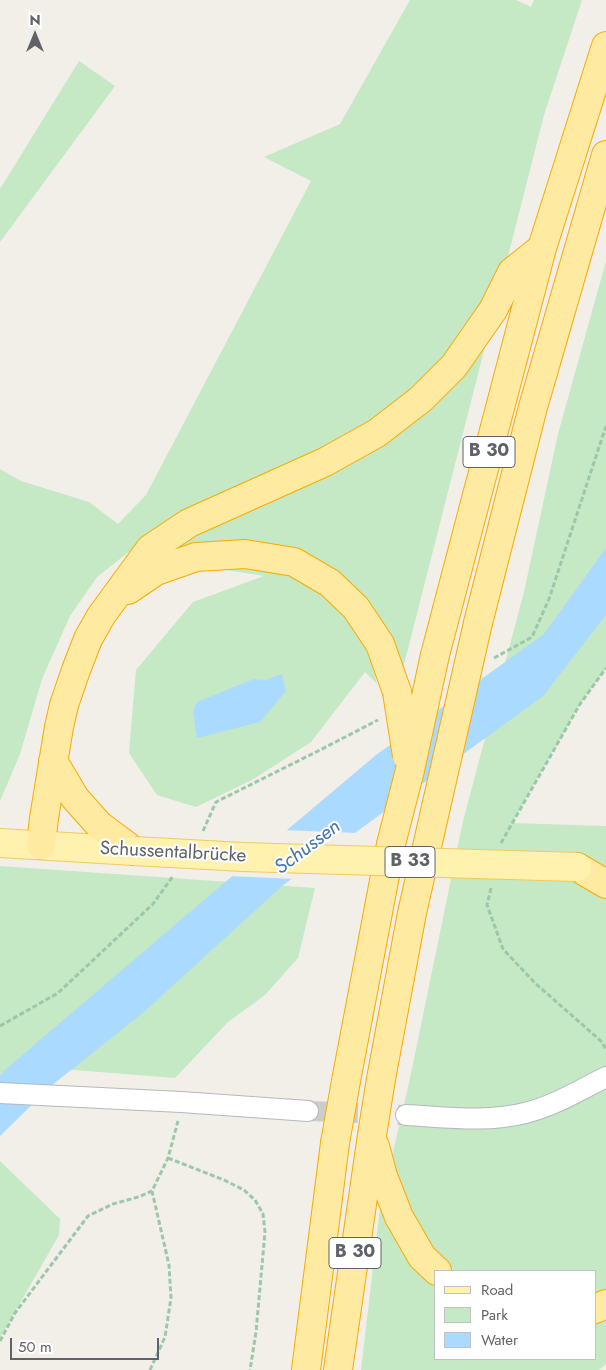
<!DOCTYPE html>
<meta charset="utf-8">
<style>
body{margin:0}
#map{position:relative;width:606px;height:1370px;overflow:hidden;background:#f1efe8;font-family:Jost,sans-serif}
canvas{display:block}
.legend{position:absolute;left:434px;top:1270px;width:162px;height:90px;box-sizing:border-box;background:#fff;border:1px solid #bfc1c3;margin:0;padding:6px 9px;list-style:none;font-size:15px;color:#5f6368}
.legend li{display:flex;align-items:center;gap:10px;height:25px}
.legend b{width:25px;border:1px solid #bfc1c3}
.north{position:absolute;left:10px;top:10px;width:50px;height:50px;-webkit-text-stroke:4px #fff;paint-order:stroke;rotate:0deg;font-size:14px;font-weight:700;line-height:20px;text-align:center;color:#5f6368}
.north::after{content:'';display:block;margin:auto;width:18px;height:22px;background:#5f6368;clip-path:polygon(50% 0,100% 100%,50% 72%,0 100%)}
.scale{position:absolute;left:10px;top:1338px;width:149px;height:22px;box-sizing:border-box;border:2px solid #5f6368;border-top:0;padding-left:6px;font-size:15px;line-height:18px;white-space:nowrap;color:#5f6368;-webkit-text-stroke:4px #fff;paint-order:stroke}
</style>
<div id="map">
<canvas width="606" height="1370"></canvas>
<ul class="legend">
<li><b style="height:6px;background:#fff2af"></b>Road</li>
<li><b style="height:14px;background:#c5e8c5"></b>Park</li>
<li><b style="height:14px;background:#aadaff"></b>Water</li>
</ul>
<div class="north">N</div>
<div class="scale">50 m</div>
</div>
<script>
const c = document.querySelector('canvas').getContext('2d');
c.lineJoin = 'round';
function paint(path, color) { c.fillStyle = color; c.fill(path, 'evenodd'); }
function stroke(path, color, width, dash) { c.strokeStyle = color; c.lineWidth = width; c.lineCap = dash ? 'butt' : 'round'; c.setLineDash(dash || []); c.stroke(path); }
function drawText(font, color, halo, rows, align = 'center') {
  c.font = font + ' Jost,sans-serif'; c.lineWidth = 4; c.setLineDash([]); c.textBaseline = 'middle'; c.strokeStyle = halo; c.fillStyle = color; for (const [text, x, y, turn = 0] of rows) {
    c.save(); c.translate(x, y); c.rotate((+turn || 0) * Math.PI / 180); c.textAlign = isNaN(turn) ? turn : align; if (halo) c.strokeText(text, 0, 0); c.fillText(text, 0, 0); c.restore();
  }
}
paint(new Path2D(`
 M410,0H516L531,7L534,0H582L544,115L397,692L380,644L294,562L156,571L148,537L97,577L70,616L42,679L20,754L0,801V469L21,481L89,502L118,524L146,495L311,181L264,157L340,124Z
 M79,61L115,86L0,242V189Z
 M606,261V668L580,704L512,823L606,826V1364L599,1370H361L380,1208L409,1083L463,821L524,592L558,434ZM435,1271H595V1359H435Z
 M257,567L309,582L345,613L367,645L377,684L365,672L311,742L252,780L196,807L157,795L129,753L136,670L193,602L264,576L215,568Z
 M0,866L315,888L298,958L265,995L228,1022L175,1078L62,1069L0,1076Z
 M0,1161L60,1219L59,1235L0,1338Z`), '#c5e8c5');
paint(new Path2D(`
 M606,548V615L543,696L282,886L145,1011L51,1086L0,1136V1076L6,1069L210,895L376,755L544,634Z
 M282,674L286,691L260,722L197,738L193,711L197,702L254,679L266,680Z`), '#aadaff');
paint(new Path2D(`
 M283,830L358,833L295,879L228,876Z`), '#f1efe8');
stroke(new Path2D(`
 M308,1111L406,1115`), '#ccccc8', 20, [20, 10]);
const minor = new Path2D(`
 M0,1093L181,1102L308,1111
 M406,1115C445,1117 487,1123 525,1113C554,1106 580,1090 606,1077`);
const primary = new Path2D(`
 M0,843L134,851`);
const trunk = new Path2D(`
 M128,590L156,571L196,557L245,554L294,562L330,583L356,608L380,644L397,692
 M478,623L533,407L606,155
 M435,655L542,248L606,46
 M53,761L75,798L99,825L134,851
 M41,845L44,818L59,727L64,705L76,670L88,639L101,616L150,549L189,523L325,462L377,433L421,399L454,366L493,310L512,272L542,248
 M577,867L606,884
 M381,1079L412,913L436,807
 M346,1081L391,844L410,770
 M375,1146L383,1176L399,1217L422,1257L437,1271
 M595,1309L606,1304
 M306,1370L335,1143
 M338,1370L372,1135`);
stroke(minor, '#b5b8bc', 22);
stroke(primary, '#f2c960', 30);
stroke(trunk, '#f9ab00', 30);
stroke(new Path2D(`
 M494,658L532,637L549,599L606,426
 M203,831L216,802L320,750L378,720
 M501,843L580,704L606,668
 M491,888L487,905L503,949L535,983L602,1042L606,1050
 M0,1026L58,993L153,904L173,876
 M168,1158L224,1180L244,1190L255,1200L263,1214L265,1232L256,1332L250,1370
 M0,1341L15,1313L88,1216L113,1204L138,1197L152,1191L168,1158L178,1121
 M150,1370L165,1337L171,1298L169,1265L152,1191`), '#9cc7a9', 3, [5, 2.5]);
stroke(minor, '#fff', 20);
stroke(primary, '#fff2af', 28);
stroke(trunk, '#feeaa1', 28);
const primaryBridge = new Path2D(`
 M134,851L243,857L577,867`);
const trunkBridge = new Path2D(`
 M397,692L407,756
 M410,770L435,655
 M436,807L478,623
 M372,1135L381,1079
 M335,1143L346,1081`);
stroke(primaryBridge, '#f2c960', 30, []);
stroke(trunkBridge, '#f9ab00', 30, []);
stroke(primaryBridge, '#fff2af', 28);
stroke(trunkBridge, '#feeaa1', 28);
for (const [x, y, w] of [
 [489,452,52],
 [410,862,50],
 [355,1253,52]
]) { const box = new Path2D(); box.roundRect(x - w / 2, y - 15.5, w, 31, 4); c.fillStyle = '#fff'; c.fill(box); stroke(box, '#5f6368', 1); }
drawText('bold 18px', '#5f6368', null, [
 ["B 30",489,452],
 ["B 33",410,862],
 ["B 30",355,1253]
]);
drawText('19px', '#5f6368', '#fff', [
 ["Schussentalbrücke",173,853,3]
]);
drawText('italic 20px', '#4174aa', '#fff', [
 ["Schussen",308,848,-37]
]);
</script>
